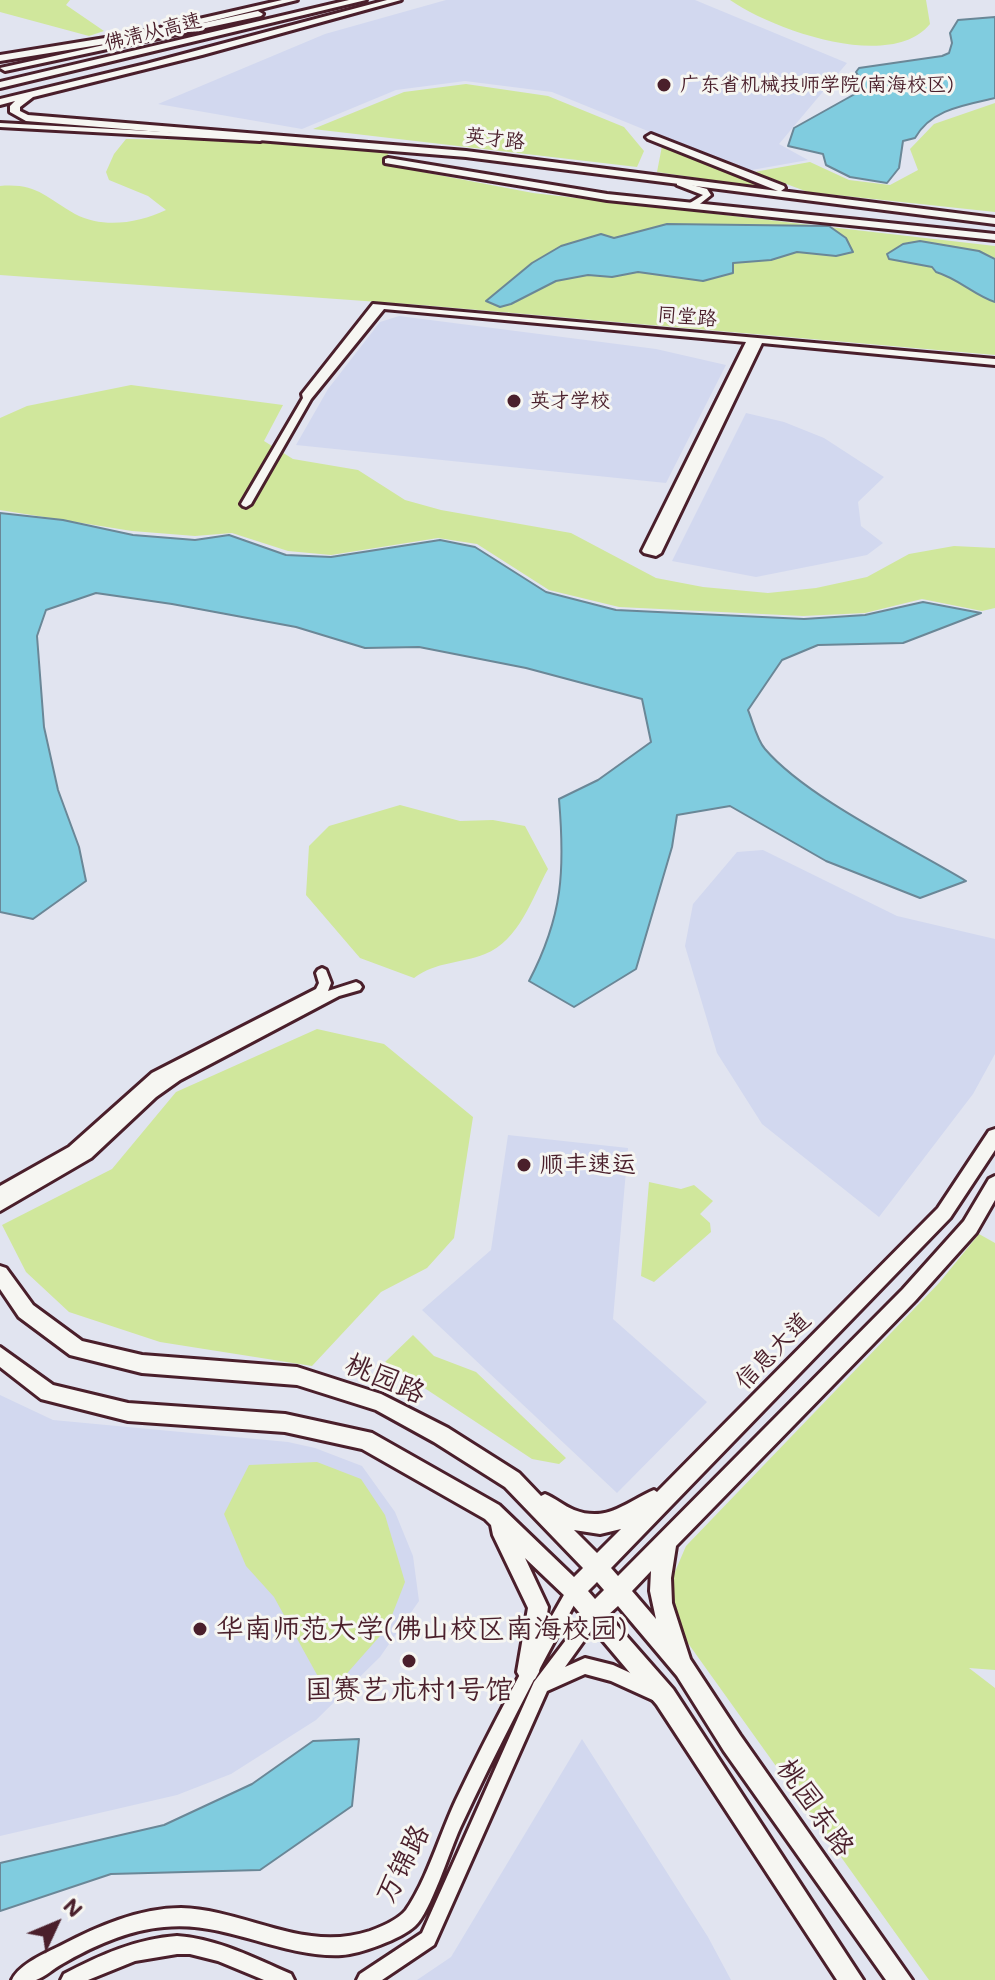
<!DOCTYPE html>
<meta charset="utf-8">
<style>
body{margin:0}
#map{position:relative;width:995px;height:1980px;overflow:hidden;background:#e1e4f0;font-family:Mali,sans-serif}
canvas{display:block}
.north{position:absolute;left:16px;top:1884px;width:80px;height:80px;-webkit-text-stroke:6px #f6f6f2;paint-order:stroke;rotate:46deg;font-size:22px;font-weight:700;line-height:32px;text-align:center;color:#4a1f2b}
.north::after{content:'';display:block;margin:auto;width:28px;height:36px;background:#4a1f2b;clip-path:polygon(50% 0,100% 100%,50% 72%,0 100%)}
</style>
<div id="map">
<canvas width="995" height="1980"></canvas>
<div class="north">N</div>
</div>
<script>
const c = document.querySelector('canvas').getContext('2d');
c.lineJoin = 'round';
function paint(path, color) { c.fillStyle = color; c.fill(path, 'evenodd'); }
function stroke(path, color, width, dash) { c.strokeStyle = color; c.lineWidth = width; c.lineCap = dash ? 'butt' : 'round'; c.setLineDash(dash || []); c.stroke(path); }
function drawText(font, color, halo, rows, align = 'center') {
  c.font = font + ' Mali,"LXGW WenKai TC",sans-serif'; c.lineWidth = 6; c.setLineDash([]); c.textBaseline = 'middle'; c.strokeStyle = halo; c.fillStyle = color; for (const [text, x, y, turn = 0] of rows) {
    c.save(); c.translate(x, y); c.rotate((+turn || 0) * Math.PI / 180); c.textAlign = isNaN(turn) ? turn : align; if (halo) c.strokeText(text, 0, 0); c.fillText(text, 0, 0); c.restore();
  }
}
paint(new Path2D(`
 M446,0H695L847,63L779,144L808,160L746,171L552,92L465,81L396,90L302,129L158,104L325,34Z
 M399,316L656,349L726,365L666,483L296,445L328,389L380,322Z
 M746,413L784,422L824,438L884,477L858,502L861,526L883,543L867,555L756,577L672,561Z
 M763,850L897,916L995,939V1054L973,1094L879,1217L762,1124L717,1053L685,946L693,904L737,852Z
 M508,1135L628,1148L613,1319L707,1402L617,1493L422,1310L491,1250Z
 M0,1395L53,1420L288,1442L315,1448L362,1466L395,1512L413,1556L419,1601L380,1657L316,1720L231,1774L177,1795L0,1836Z
 M582,1739L708,1937L731,1980H417L451,1957Z`), '#d2d8ef');
paint(new Path2D(`
 M0,0H70L66,5L104,31L89,36L0,12Z
 M730,0H926L930,24C891,72 773,30 730,0Z
 M466,84L548,96L624,127L644,151L637,167L313,129L404,92Z
 M995,103V212L808,192L754,172L810,162L849,180L890,185L918,170L910,149L934,124Z
 M126,139L280,141L389,150L386,165L533,193L995,246V355L421,305L0,275V186C37,183 45,197 75,214C104,229 138,223 166,210L148,196L109,180L106,172L114,154Z
 M662,146L772,189L657,172Z
 M131,385L283,405L264,441L293,459L358,470L405,500L441,510L571,533L656,578L703,587L768,593L816,588L867,577L909,554L954,546L995,548V608L982,611L922,599L865,613L803,616L619,607L549,590L477,544L438,538L331,555L288,551L232,533L195,536L132,531L0,510V418L27,406Z
 M400,805L460,821L493,820L525,826L548,869C532,898 519,941 485,954C460,964 437,961 414,978L360,958L306,895L309,846L329,826Z
 M317,1029L384,1044L473,1117L454,1238L427,1268L381,1292L312,1366L160,1342L69,1312L26,1272L2,1225L112,1169L176,1092Z
 M649,1182L681,1189L694,1185L713,1201L700,1214L710,1223L711,1232L654,1282L641,1276Z
 M979,1234L995,1243V1670L969,1668L995,1688V1980H929L680,1632L671,1581L686,1546L939,1283Z
 M413,1335L434,1356L476,1372L566,1458L559,1464L532,1459L385,1362Z
 M317,1462L361,1479L385,1515L405,1582L387,1628L342,1679L321,1682L274,1597L246,1566L224,1514L249,1465Z`), '#d0e79c');
const water = new Path2D(`
 M995,17V98C965,105 931,109 915,138L903,141L899,168L887,183L850,177L826,165L823,154L788,146L794,128L862,90L864,86L856,72L859,68L942,56L949,53L952,43L950,33L958,20Z
 M667,224L829,226L846,238L853,252L836,256L797,252L771,260L733,263V273L703,281L638,272L612,277L588,275L556,281L511,304L500,307L486,301L532,263L561,246L601,234L614,238Z
 M920,241L979,251L995,259V302C974,295 959,279 936,272L932,267L889,259L887,254L903,244Z
 M0,513L63,520L133,535L195,540L229,535L286,555L331,557L440,540L475,547L546,592L616,610L804,619L865,615L923,602L981,613L903,643L818,645L782,660L748,710C753,722 757,740 765,749C807,798 908,846 966,881L920,898L826,861L730,806L677,815L672,847L636,969L574,1007L529,981C563,916 565,870 559,799L598,780L651,742L642,699L526,668L419,647L365,648L296,627L172,604L96,593L46,610L37,636L44,727L58,790L79,847L86,881L33,919L0,912Z
 M359,1739L352,1806L260,1870L111,1874L0,1911V1863L164,1825L252,1784L313,1741Z`);
paint(water, '#80ccdf');
stroke(water, '#6a8797', 2);
const minor = new Path2D(`
 M0,123L260,137L264,139L260,141L0,127Z
 M677,181L707,189L711,195L696,207H690V203L703,195L677,185Z
 M373,304L995,359V365L762,343L661,553L656,556L644,553L642,551L746,342L384,309L311,399L251,504L246,507L243,506L241,504L303,398L302,394Z
 M322,968L326,970L331,983L328,991L356,982L360,984L362,987L360,990L339,996L180,1080L156,1097L91,1158L0,1211V1186L69,1147L152,1073L316,989L319,983L316,973L318,970Z
 M574,1583L579,1586L582,1591L579,1596C537,1672 497,1749 460,1828C450,1850 430,1913 415,1926C401,1939 360,1954 342,1955C281,1958 225,1920 164,1927C128,1930 93,1946 62,1964C54,1968 45,1977 36,1980C30,1980 19,1980 12,1980C19,1964 46,1953 60,1946C96,1927 139,1908 181,1908C247,1910 303,1953 370,1931C381,1927 399,1919 406,1910C427,1880 440,1834 456,1800C491,1727 529,1656 569,1586Z
 M593,1608L598,1611L601,1616L598,1621L565,1667L585,1658L613,1665L661,1687L663,1693L661,1699L655,1701L611,1681L585,1674L547,1691L434,1945L382,1980H357L360,1974L422,1933L534,1682L588,1611Z
 M177,1936C218,1939 254,1958 291,1974L294,1980H264L218,1961L190,1954H177L135,1961L88,1980H61L64,1974C100,1955 136,1939 177,1936Z`);
const major = new Path2D(`
 M282,0H297L142,38L0,61V55L142,32Z
 M387,0H401L202,55L33,97L20,107V111L28,115L466,151L778,191L648,139L646,137L651,134L784,186L785,188L781,191L995,218V224L466,157L26,121L10,112V106L15,101L0,105V99L146,64Z
 M388,158L607,194L995,234V240L607,200L385,163V159Z
 M995,1129V1150L950,1218L611,1568L618,1576L903,1289L964,1221L989,1179L995,1176V1200L976,1233L915,1301L676,1546L671,1578L672,1603L690,1659L740,1735L912,1980H886L724,1751L677,1676L618,1606L608,1615L673,1689L863,1980H837L657,1705L567,1598L525,1558L548,1607L539,1672L535,1679L528,1683L521,1679L517,1672L528,1608L493,1535L491,1525L485,1519L362,1449L285,1432L128,1421L41,1399L0,1367V1347L53,1385L128,1403L285,1414L372,1433L499,1505L574,1577L583,1568L505,1487L434,1442L376,1410L297,1385L142,1373L70,1355L19,1317L0,1289V1266L6,1268L33,1305L82,1341L142,1355L297,1367L381,1394L448,1428L519,1473L541,1496L545,1494C555,1498 564,1506 574,1510C607,1523 626,1502 654,1490L657,1492L938,1208L989,1131ZM621,1529L597,1553L574,1530L600,1534ZM651,1571L650,1591L656,1619L632,1591ZM597,1582L604,1590L595,1599L588,1591Z`);
const highway = new Path2D(`
 M349,0H366L0,88V82Z
 M258,11L263,14L261,16L5,71L0,68Z`);
stroke(minor, '#4a1f2b', 6);
stroke(major, '#4a1f2b', 6);
stroke(highway, '#4a1f2b', 6);
paint(minor, '#f6f6f2');
paint(major, '#f6f6f2');
paint(highway, '#f6f6f2');
for (const [x, y, r, color] of [
 [664,85,8,"#4a1f2b"],
 [514,401,8,"#4a1f2b"],
 [524,1165,8,"#4a1f2b"],
 [200,1629,8,"#4a1f2b"],
 [409,1661,8,"#4a1f2b"]
]) { const dot = new Path2D(); dot.arc(x, y, r, 0, 2 * Math.PI); c.fillStyle = color; c.fill(dot); stroke(dot, '#f6f6f2', 3); }
drawText('20px', '#4a1f2b', '#f6f6f2', [
 ["佛清从高速",153,32,-14],
 ["英才路",495,139,7],
 ["同堂路",687,317,5]
]);
drawText('20px', '#4a1f2b', '#f6f6f2', [
 ["广东省机械技师学院(南海校区)",680,85],
 ["英才学校",530,401]
], 'left');
drawText('24px', '#4a1f2b', '#f6f6f2', [
 ["顺丰速运",540,1165]
], 'left');
drawText('24px', '#4a1f2b', '#f6f6f2', [
 ["信息大道",773,1351,-46]
]);
drawText('28px', '#4a1f2b', '#f6f6f2', [
 ["桃园路",385,1379,23],
 ["桃园东路",815,1808,55],
 ["万锦路",403,1864,-63]
]);
drawText('28px', '#4a1f2b', '#f6f6f2', [
 ["华南师范大学(佛山校区南海校园)",216,1629],
 ["国赛艺术村1号馆",409,1690,"center"]
], 'left');
</script>
